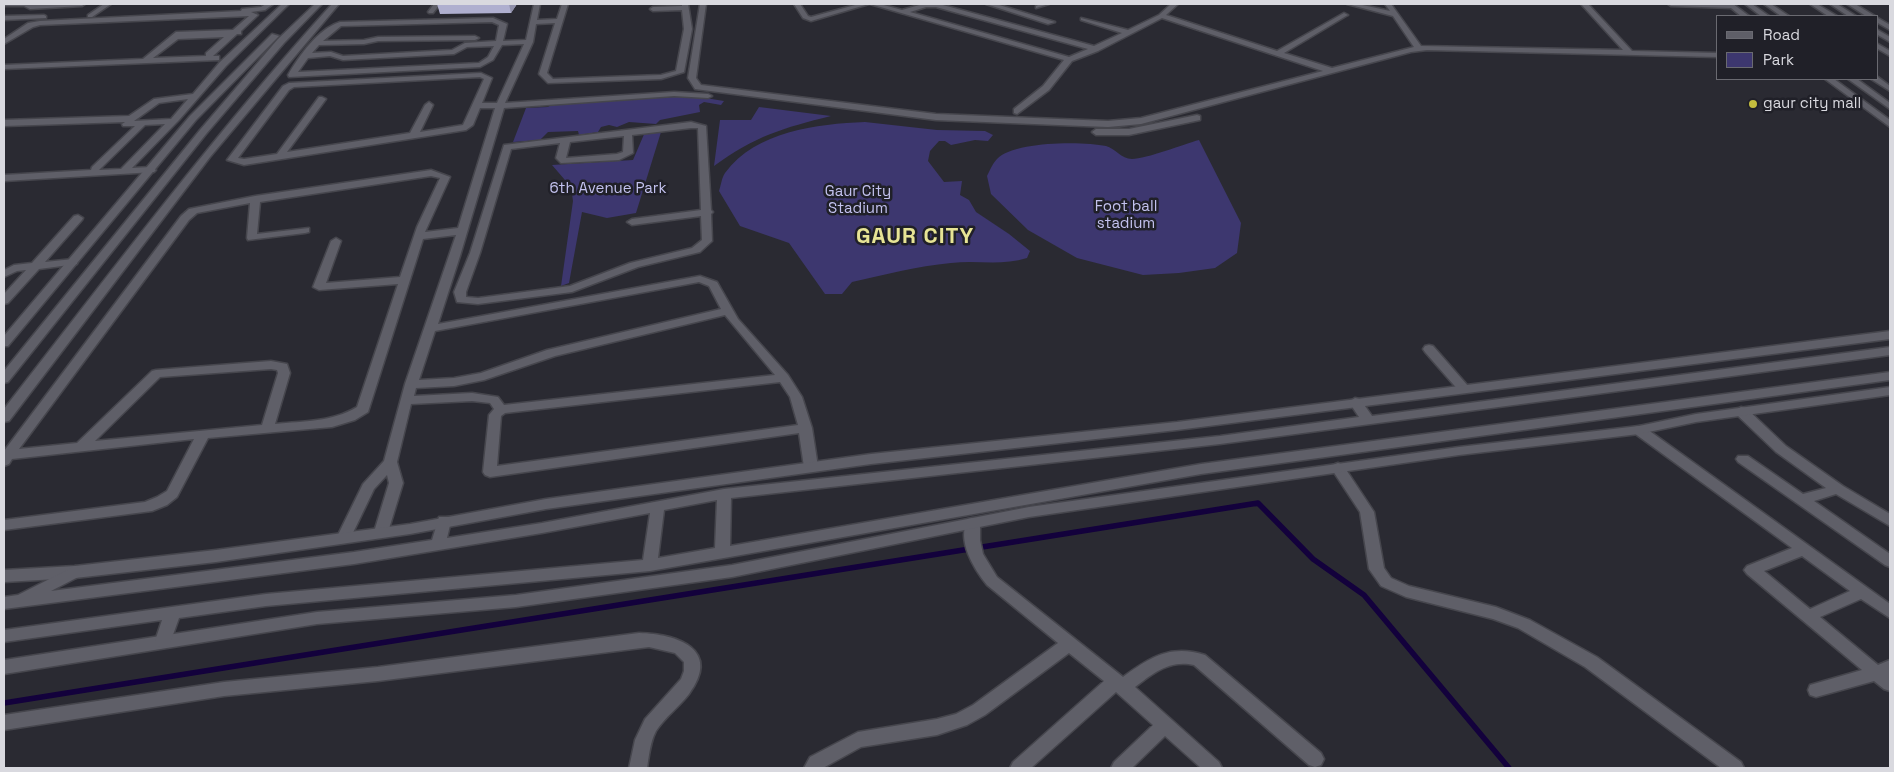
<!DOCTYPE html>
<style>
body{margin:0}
#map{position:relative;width:1894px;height:772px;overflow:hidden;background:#2a2a32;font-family:"Space Grotesk",sans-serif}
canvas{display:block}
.frame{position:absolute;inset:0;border:5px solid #d9d9df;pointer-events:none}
.legend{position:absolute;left:1716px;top:15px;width:162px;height:65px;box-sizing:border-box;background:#202028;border:1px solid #6a6a71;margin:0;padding:6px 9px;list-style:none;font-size:15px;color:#d9d9df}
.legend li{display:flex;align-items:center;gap:10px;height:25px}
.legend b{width:25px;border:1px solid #6a6a71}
</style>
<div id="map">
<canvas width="1894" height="772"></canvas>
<div class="frame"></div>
<ul class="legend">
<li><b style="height:6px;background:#5f5f68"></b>Road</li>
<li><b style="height:14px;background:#3d376f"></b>Park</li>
</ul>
</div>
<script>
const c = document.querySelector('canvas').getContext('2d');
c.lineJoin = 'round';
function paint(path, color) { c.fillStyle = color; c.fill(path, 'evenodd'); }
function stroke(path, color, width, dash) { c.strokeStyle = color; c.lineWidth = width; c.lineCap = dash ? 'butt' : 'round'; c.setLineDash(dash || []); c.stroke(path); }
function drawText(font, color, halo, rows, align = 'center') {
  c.font = font + ' "Space Grotesk",sans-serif'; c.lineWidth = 5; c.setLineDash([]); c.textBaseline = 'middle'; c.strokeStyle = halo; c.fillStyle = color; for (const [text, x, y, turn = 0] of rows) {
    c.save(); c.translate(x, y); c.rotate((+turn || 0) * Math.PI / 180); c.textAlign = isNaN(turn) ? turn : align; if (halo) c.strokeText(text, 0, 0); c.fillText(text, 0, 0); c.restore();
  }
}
paint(new Path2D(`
 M693,96L724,101L721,105L704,102L699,105L700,112L660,120L656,124L629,122L617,127L609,125L601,127L598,132L579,135L578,131L548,132L540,140L513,142L526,108L548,107L554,103Z
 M759,107L831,116C783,128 755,136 714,166L720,120H751Z
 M865,122L937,130L985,131L993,135L988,141L975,140L951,145L945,141H939L930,151L928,161L944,182L962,181L960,195L969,200L976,212L1009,234L1030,251L1027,258C1002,266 977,260 951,263C917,266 884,275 852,282L842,294H825L789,243L740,226L719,191C721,185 722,177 725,173C756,131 817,124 865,122Z
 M645,132H661L636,213L607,218L582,212L569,283L561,286L573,201L571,187L552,165L633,160Z
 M1199,140L1241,223L1237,253L1215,268L1179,273L1143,275L1077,258L1028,230L991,194L987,176C990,170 993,163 997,159C1013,141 1083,141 1106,146C1115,148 1121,159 1132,159C1146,159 1184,144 1199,140Z`), '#3d376f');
stroke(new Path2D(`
 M1255,504H1259`), '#13013c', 4.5);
stroke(new Path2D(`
 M4,703L1258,503L1313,559L1364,595L1509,768`), '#13013c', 5.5);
const minor = new Path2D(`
 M4,4H85L82,6L30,9L24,6H4Z
 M104,4H111L92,17H88V15Z
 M266,4H273L265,10L251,12L258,15L241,31V34H237L213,56H219V60L4,69V65L143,59L176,32L233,30L249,16L40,25L33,27L4,44V39L28,23L40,21L241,11L242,9L261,7ZM224,37L206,53V56L153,58L178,39Z
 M282,4H289L226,66L179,120L132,168L151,167L156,170L154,172L4,181V175L91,170L92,167L135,126H123L122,124L125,122L4,126V120L129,116L154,99L193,94L220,62ZM188,99L171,119L134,121L159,103ZM165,124L121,169L99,170L145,125Z
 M332,4H339L210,157L9,421L4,422V409C111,272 215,133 332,4Z
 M434,4H440L433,13H429L428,12Z
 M534,4H540L537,20L557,19L562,4H568L547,73L553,79L661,75L676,71L684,29L682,10L653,11L650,9L653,7L682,6V4H688L692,29L684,72L661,79L548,83L539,74L555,23L536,24L533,42L505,103L674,92L708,94L712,96L708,98L674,96L504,108L460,256L438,324L700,276L717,282L738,319L788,375L802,397L812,428L818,467L816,470H806L804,467L799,433L490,477L485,475L483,472L489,415L494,409L490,403L472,401L411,404L397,462L403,483L388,532L386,536H376L374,532L389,483L387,475L374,489L349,541L344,542L339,541L337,537L363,484L384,461L405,384L456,235L423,239L368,412L355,420L332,427L208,438L177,497L167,505L152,511L4,530V520L145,502L157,497L167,491L194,439L12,459L9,464L4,466V451L181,216L189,209L255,196L431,170L450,177L425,232L458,228L495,108H480L473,125L466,130L244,165L227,160L283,86L289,83L481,73L492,78L482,103H497L524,44L502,45L493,60L480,67L289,77L288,75C299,56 318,29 340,22L493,18L507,24L503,41L526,40ZM492,22L499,25L496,41L465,43L452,50L343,56L331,52L312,53L319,45L364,44L378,41L475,40L479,38L475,36L378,37L364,40L323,41L341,26ZM494,46L488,57L479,63L298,72L308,58L330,56L343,60L454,54L467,47ZM480,77L484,79L463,125L420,132L433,105L429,102L425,105L410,133L287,152L326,99L322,97H319L277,154L244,159L238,158L289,90L294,87ZM431,176L440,178L417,227L400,277L326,283L341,241L336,238L331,241L313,287L319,290L398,284L357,407C332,422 304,421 275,424L290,373L287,364L271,361L156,370L152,371L77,443L19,449L189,220L197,213L250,203L247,238L248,240L305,233L309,232V228L257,234L260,202ZM699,282L709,286L721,309L547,350L481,373L454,378L419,380L435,331ZM725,315L775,375L504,405L498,397L472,393L414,396L416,388L454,386L484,380L555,356ZM271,369L277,370L278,373L262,425L95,441L160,377ZM780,382L790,397L798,425L497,466L501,416L505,413Z
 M700,4H706L696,78L701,85L936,114L1108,121L1141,118L1323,71L1162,18L1098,51L1072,61L1049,90L1017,114L1014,113V109L1043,86L1064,60L870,4H880L902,10L923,4H939L1094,46L1122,33L1081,20V18L1128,30L1159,15L1171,4H1178L1166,15L1277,51L1344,13L1348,15L1346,16L1284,53L1332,68L1414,47L1393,16L1347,4H1358L1390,11L1385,4H1391L1421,46L1623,50L1581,4H1588L1632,51L1718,53V57L1427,50L1411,52L1141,124L1108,127L936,120L695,89L688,78ZM926,7H936L1088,49L1069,57L910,12Z
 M794,4H800L808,16L811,17L859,4H869L811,21L803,18Z
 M986,4H996L1055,22L1048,24Z
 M1040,4H1049L1036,8V6Z
 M1668,4H1732L1735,6L1732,8L1671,6Z
 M1847,4H1855L1875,16H1866Z
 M44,15L46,16V18L4,20V16Z
 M1878,18L1890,25V30L1878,23Z
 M1197,115L1200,116V120L1129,135H1096L1092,132L1096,129H1129Z
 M691,122L706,126L711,210L713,212L711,214L712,241L700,252L638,267L572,292L478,304L457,302L454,292L470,253L504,145ZM691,128H698L701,210L632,219L627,222L632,225L701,216L702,240L692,248L630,263L570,286L478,298L466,297V292L480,253L511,149L560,143L556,158L561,163L619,160L633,153L632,135ZM624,136L623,152L617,154L566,158L570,142Z
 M78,215L83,218L82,220L45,262L73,259L77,260V264L39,269L8,303L4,304V294L26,270L17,271L4,277V270L14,265L32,263L74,216Z
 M1429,345L1433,346L1468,386L1470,389L1468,392H1460L1425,352L1423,349L1425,346Z
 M1741,407L1746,408L1786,446L1843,486L1890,514V526L1836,494L1814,501L1890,554V567L1885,565L1738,462L1736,459L1738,456H1748L1803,494L1826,488L1776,452L1736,414L1735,411Z
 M1639,426L1644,427L1890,604V618L1861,599L1820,617L1878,665L1890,660V691L1884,689L1874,681L1816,697L1810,695L1808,690L1810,685L1862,670L1747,574L1744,570L1747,566L1792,548L1634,433L1632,430L1634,427ZM1802,556L1850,591L1810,609L1764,571Z
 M1338,463L1343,465L1374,512L1384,568L1391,578L1409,586L1496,607L1530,620L1597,657L1741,762L1744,768H1721L1585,667L1518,628L1493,619L1406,597L1381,586L1369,569L1360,512L1331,468L1333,465Z
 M973,518L978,519L980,523V540L983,554L997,577L1123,677C1150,657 1171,644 1205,655L1321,753L1324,759L1321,765L1315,767L1309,765L1194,665C1170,659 1152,674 1135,687L1219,762L1222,768H1201L1165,736L1132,768H1111L1114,762L1153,725L1116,692L1031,768H1010L1013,762L1104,681L1069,653L985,715L967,725L937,735L861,747L823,768H804L810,757L858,732L937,719L956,714L973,705L1058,643L987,585C974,569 956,540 968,519Z
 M639,633C677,634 722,649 689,694C679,707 665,717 656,731C650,742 649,756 647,768H629L635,740L645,719L681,679L684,671V662L675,653L649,647L378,681L224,696L4,730V715L224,682L378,667Z`);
const tertiary = new Path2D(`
 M315,4H322L284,43L206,134L8,382L4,383V371L200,130L278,39Z
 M1726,4H1733L1749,16H1741Z
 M1745,4H1752L1769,16H1761Z
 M1830,4H1837L1856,16H1848Z
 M1878,30L1890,37V42L1878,35Z
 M272,34L279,36L196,120L8,346H4V336L190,116Z
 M1825,79H1834L1890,120V127Z
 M1848,79H1857L1890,103V109Z
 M1890,331V339L1177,430L871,464L546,509L410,534L216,562L75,578L4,582V570L75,566L216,550L410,524L546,499L871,454L1177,422Z
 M1890,387V395L1696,422L1639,434L1459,455L1029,517L732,577L516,607L317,624L4,674V660L317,612L516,595L732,565L1029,507L1459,447L1639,426L1696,414Z`);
const secondary = new Path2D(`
 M1764,4H1771L1789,16H1781Z
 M1810,4H1817L1837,16H1828Z
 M1878,44L1890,51V56L1878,49Z
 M1878,77L1890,86V91L1871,79Z
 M1890,347V355L1220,444L731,498L730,546L1201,464L1890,372V380L1201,474L650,571L266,606L179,618L169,646L163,648L157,646L155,641L162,620L4,642V630L266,594L643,560L650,513L542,533L354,564L4,609V597L18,595L75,566L80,568L83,572L80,576L51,591L354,552L432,540L439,517H449L451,521L447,538L542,523L724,489L1220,436L1359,417L1349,402L1355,398L1360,399L1372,416ZM717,500L715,548L658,558L664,510Z`);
stroke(minor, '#46464d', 3);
stroke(tertiary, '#46464d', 3);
stroke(secondary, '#46464d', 3);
paint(minor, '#5f5f68');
paint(tertiary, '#5f5f68');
paint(secondary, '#5f5f68');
paint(new Path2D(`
 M437,4H517L511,13L440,14Z`), '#afafcf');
paint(new Path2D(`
 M509,4H517L511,13Z`), '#8f8fa9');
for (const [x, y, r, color] of [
 [1753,104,5,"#c4bd3e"]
]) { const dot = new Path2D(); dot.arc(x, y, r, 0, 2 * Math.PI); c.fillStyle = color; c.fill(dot); stroke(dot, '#202028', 2); }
drawText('15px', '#d9d9df', '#202028', [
 ["gaur city mall",1763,104]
], 'left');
drawText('15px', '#c3c2ef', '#202028', [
 ["6th Avenue Park",608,189],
 ["Gaur City",858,192],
 ["Stadium",858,209],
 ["Foot ball",1126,207],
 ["stadium",1126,224]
]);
c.letterSpacing = '1px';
drawText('bold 22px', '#e7e495', '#202028', [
 ["GAUR CITY",915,237]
]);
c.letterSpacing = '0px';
</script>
